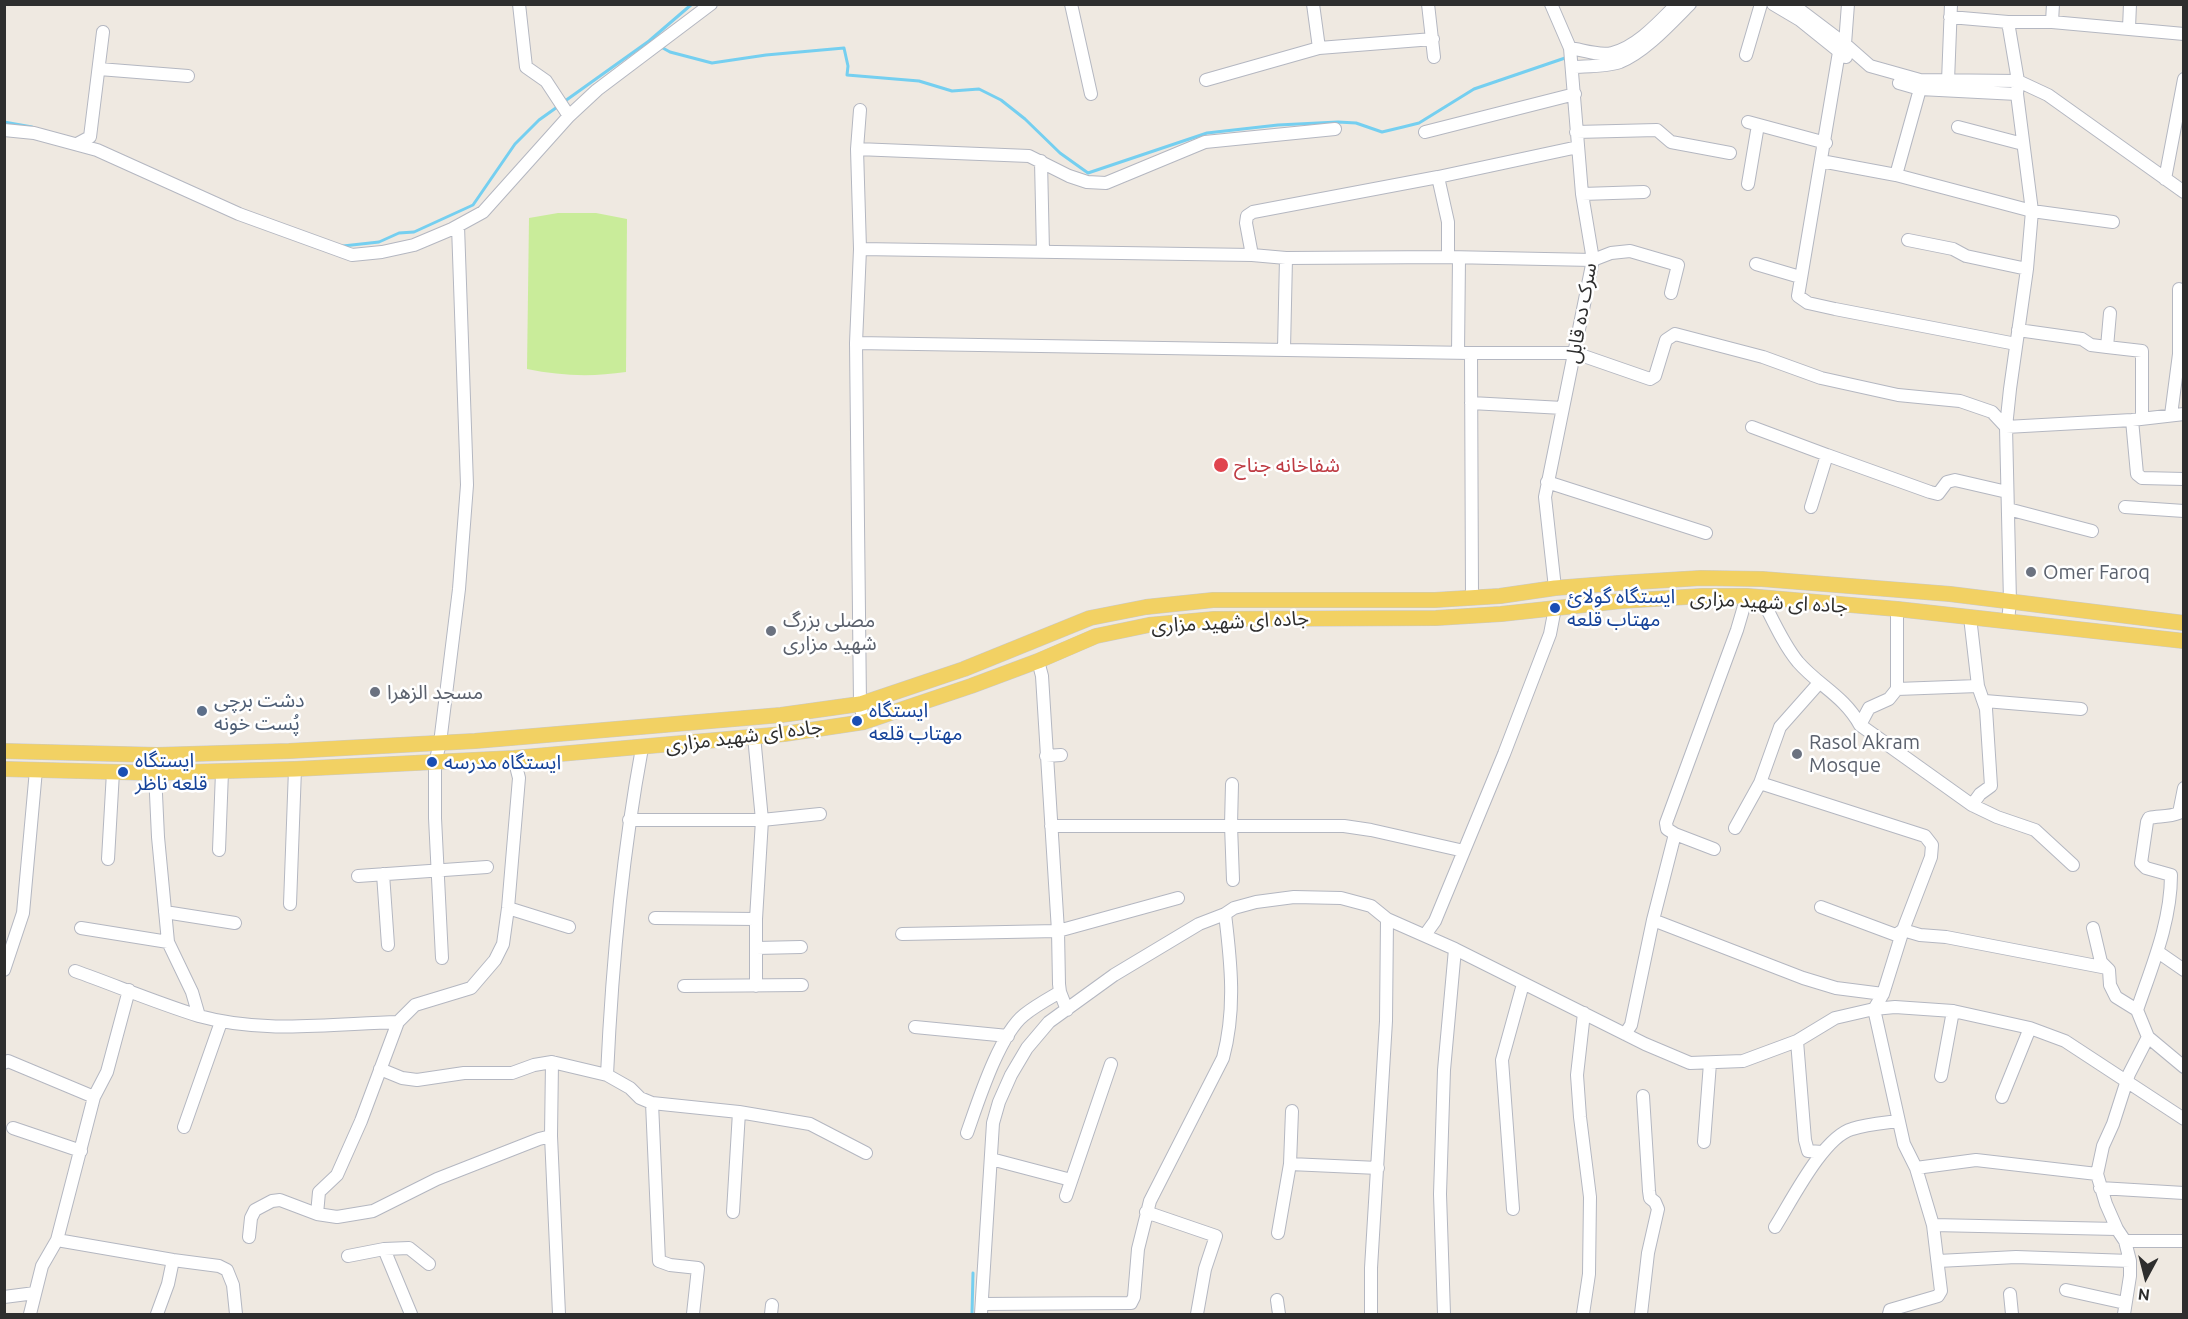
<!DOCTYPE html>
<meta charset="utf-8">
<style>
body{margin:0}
#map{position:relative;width:2188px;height:1319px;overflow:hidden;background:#efe9e1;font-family:Ubuntu,sans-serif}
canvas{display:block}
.frame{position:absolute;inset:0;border:6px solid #2e2e2e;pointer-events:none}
.north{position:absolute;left:2116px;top:1247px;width:60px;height:60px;-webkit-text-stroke:4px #fff;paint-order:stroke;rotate:187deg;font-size:16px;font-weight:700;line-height:24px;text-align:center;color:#2e2e2e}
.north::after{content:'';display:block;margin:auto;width:21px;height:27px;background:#2e2e2e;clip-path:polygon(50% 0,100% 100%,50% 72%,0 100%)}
</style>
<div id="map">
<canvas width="2188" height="1319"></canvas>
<div class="frame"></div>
<div class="north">N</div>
</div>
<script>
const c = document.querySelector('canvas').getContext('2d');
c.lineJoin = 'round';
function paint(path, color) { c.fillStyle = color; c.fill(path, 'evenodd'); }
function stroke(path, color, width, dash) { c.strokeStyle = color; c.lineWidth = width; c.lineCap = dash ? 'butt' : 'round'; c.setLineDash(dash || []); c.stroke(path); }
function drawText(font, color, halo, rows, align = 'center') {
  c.font = font + ' Ubuntu,"Noto Sans Arabic",sans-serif'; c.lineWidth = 5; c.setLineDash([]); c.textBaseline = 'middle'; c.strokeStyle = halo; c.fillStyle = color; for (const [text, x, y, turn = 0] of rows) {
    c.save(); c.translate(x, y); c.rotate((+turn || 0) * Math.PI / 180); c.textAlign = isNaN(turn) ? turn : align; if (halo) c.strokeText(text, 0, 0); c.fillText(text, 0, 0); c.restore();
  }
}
paint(new Path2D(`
 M558,213H596L627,219L626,372C592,377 561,376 527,369L529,218Z`), '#c9ec9a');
stroke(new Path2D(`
 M661,47L670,52L712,63L766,55L844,48L848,66L847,75L919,81L952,91L979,89L1001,100L1025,119L1060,153L1088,173L1207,133L1278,125L1338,122L1356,123L1382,132L1403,127L1419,123L1474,89L1568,57
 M565,101L649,41L692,4
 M4,122L32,127
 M343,246L379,242L399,233L414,232L473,205L515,144L539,120L560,105
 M972,1314L973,1273`), '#75cff0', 3);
const minor = new Path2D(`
 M519,4L526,67L546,81L569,116
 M1071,4L1091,94
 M1313,4L1319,48
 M1428,4L1434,57
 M1551,4L1570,48L1582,194L1593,260L1545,497L1555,588
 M1773,4L1800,20L1846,57
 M1792,4L1845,44L1870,66L1920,80L2018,81L2048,95L2184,192
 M1950,17L2008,22H2052L2184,34
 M2052,22L2053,4
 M2129,28L2130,4
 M1845,44L1848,4
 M1570,48C1583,50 1599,56 1612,53C1637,47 1659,22 1677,4
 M1839,52L1798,296L1808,303L1835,309L2016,344
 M1746,55L1761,4
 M1572,67C1587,66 1606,67 1620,62C1645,52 1671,23 1690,4
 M99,69L188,76
 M1206,80L1319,48L1433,39
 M1948,81L1951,4
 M1899,83L1920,89L2017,94
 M860,110L857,149L860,249L856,343L860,704L864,722
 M1748,122L1826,143
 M1958,127L2023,144
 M4,130L34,133L97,150L239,214L352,255L382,252L414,245L452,229L483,212L569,116L597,90L711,4
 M1425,132L1575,94
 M1576,132L1657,130L1671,142L1730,153
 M77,144L90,137L103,32
 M857,149L1029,156L1069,176L1087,182L1106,183L1205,142L1335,129
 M1041,161L1043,252
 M1821,161L1896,175L2032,211L2113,222
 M1896,175L1920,89
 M1438,177L1448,222V257
 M2165,179L2184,79
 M1748,184L1758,125
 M1582,194L1644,192
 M1908,240L1953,249L1966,256L2027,269
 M860,249L1252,255L1286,258L1448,257L1593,260L1611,253L1630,251L1678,265L1671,293
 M1252,255L1246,223L1247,216L1253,212L1438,177L1578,147
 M1756,264L1800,277
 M2110,313L2107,347L2142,351V419
 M2018,330L2082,339L2091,345L2107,347
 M856,343L1471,353H1575L1650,379L1655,376L1666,340L1675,334L1763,357L1821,378L1898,395L1960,401L1992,412L2006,427L2132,420L2184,414
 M1284,349L1286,258
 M1458,353L1459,258
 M1471,353L1472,598
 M1471,403L1563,408
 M2171,415L2179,354V289
 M2132,420L2137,474L2142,478L2184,479
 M1752,427L1827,455
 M1547,482L1706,533
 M1811,507L1827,455L1930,492L1938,494L1947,482L1955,480L2007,492
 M2125,507L2184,511
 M2008,509L2092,531
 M1761,597C1772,618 1783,644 1798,662C1819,686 1844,696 1860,725L1972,805L1997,817L2035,830L2073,865
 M1970,617L1978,686L1986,709L1991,786L1980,794L1972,805
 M2008,621L2010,602L2006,427L2010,389L2027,269L2032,211L2017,94L2018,81L2008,22
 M1038,661L1042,676L1058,931L1059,984L1060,992L1067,1010
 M1897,689L1978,686
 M1985,701L2081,709
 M1860,725L1869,708L1889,699L1897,689V609
 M754,736L762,820L756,919V986
 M1046,756L1061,755
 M155,773L158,837L168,942L192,992L199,1016C263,1034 332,1024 398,1022
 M1760,783L1925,836L1932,845L1931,857L1903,930L1883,994L1874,1009L1904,1144L1916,1168L1933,1225L1941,1291L1938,1296L1890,1310L1889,1314
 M1232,784L1231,825L1233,880
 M629,820H762L820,814
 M1051,826H1344L1371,830L1464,851
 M1735,828L1760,783L1780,727L1819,683
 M1714,849L1675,834L1667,829L1666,823L1737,630L1747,596
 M219,850L222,772
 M108,859L113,772
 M383,874L388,945
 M358,876L487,867
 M290,904L295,769
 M1821,907L1896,935L1903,930
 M508,908L569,927
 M165,912L235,923
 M655,918L756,919
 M1653,920L1803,978L1836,988L1883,994
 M81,928L168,942
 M2093,928L2101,962L2107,968
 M1903,930L1920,935L1946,937L2107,968L2109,970L2110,985L2116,997L2137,1010L2148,1037L2184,1067
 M902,934L1058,931L1178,898
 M1425,935L1435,921L1504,754L1550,634L1555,608
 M756,948L801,947
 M2158,952L2184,970
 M442,958L435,818V763L440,743L459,589L467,485L458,226
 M4,970L23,913L36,770
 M75,971C117,986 157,1003 199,1016
 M684,986L802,985
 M2137,1010C2152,966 2171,922 2171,875L2146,868L2141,863L2147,822L2149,818C2159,816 2169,817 2179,813L2184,788
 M915,1027L1008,1036
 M1625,1034L1631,1025L1653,920L1675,834
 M1797,1041L1805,1140L1808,1151L1822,1152
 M4,1063L8,1061L94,1097
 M380,1069L402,1078L417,1080L464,1073H512L534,1065L552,1062L607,1075L630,1088L640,1098L652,1103L739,1112L810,1124L866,1153
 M607,1075C612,965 622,856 642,748
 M1941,1076L1953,1011
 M2002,1097L2030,1028
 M652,1103L659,1261L670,1265L698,1268L693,1314
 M184,1127L221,1022
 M13,1128L81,1151
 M967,1133C978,1102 999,1035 1024,1015C1035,1006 1048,999 1060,992
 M551,1136L552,1062
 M1704,1142L1710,1063
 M991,1159L1071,1180
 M1290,1164L1378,1168
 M1916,1168L1976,1160L2097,1174
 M2100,1188L2184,1193
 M1066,1196L1111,1064
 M1513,1209L1502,1060L1523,984
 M733,1212L739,1112
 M1146,1212L1216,1236L1205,1269L1197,1314
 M317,1214L319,1192L337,1175L361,1121L398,1022L415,1005L471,988L495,960L503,944L508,908L519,778L514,758
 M1933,1225L2117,1229
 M1775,1227C1791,1202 1823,1137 1852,1129C1867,1124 1883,1123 1898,1121
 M1278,1233L1290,1164L1292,1111
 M249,1237L251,1218L255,1210L272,1201L280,1200L317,1214L337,1217L373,1211L437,1179L539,1139L551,1136L559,1314
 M57,1240L173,1260L219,1266L227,1270L233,1285L236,1314
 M2125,1241H2184
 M384,1249L411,1314
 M348,1256L384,1249L409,1248L429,1264
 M1938,1261L2016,1257L2130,1261
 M2066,1290L2125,1303
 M2010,1294L2012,1314
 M4,1297L35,1293
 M1277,1300L1279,1314
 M983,1304L1131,1303L1134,1297L1138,1249L1150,1201L1223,1058C1236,1010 1231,963 1225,914
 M30,1314L42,1266L57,1240L94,1097L107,1072L129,990
 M157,1314L168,1284L173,1260
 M771,1314L772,1305
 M981,1314L993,1123L999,1102L1011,1075L1027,1048L1049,1022L1114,975L1199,924L1225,914L1234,908L1256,902L1294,897L1341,898L1371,906L1387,919L1455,949L1645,1044L1690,1063L1743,1061L1797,1041L1835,1018L1874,1009L1895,1007L1953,1011L2030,1028L2065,1041L2184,1119
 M1371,1314V1268L1386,1021L1387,919
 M1444,1314L1440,1194L1444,1070L1455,949
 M1583,1314L1589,1274L1590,1197L1580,1117L1577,1075L1584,1013
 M1641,1314L1648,1253L1658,1209L1655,1202L1650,1198L1649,1191L1643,1096
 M2124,1314L2130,1276V1261L2125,1241L2117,1229L2106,1204L2097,1174L2103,1146L2113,1124L2129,1074L2148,1037`);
const major = new Path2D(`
 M4,751L157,755L289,751L475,741L781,715L860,704L964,669L1090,618L1146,607L1213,600H1435L1500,596L1555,588L1619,583L1701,578L1762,579L1950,594L2184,623
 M4,769L155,773L295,769L514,758L784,734L864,722L971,686L1038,661L1096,636L1149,625L1214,619L1436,618L1501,614L1621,601L1702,596H1747L1897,609L2184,641`);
stroke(minor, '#b4b7c1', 14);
stroke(major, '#c9c9c9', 16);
stroke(minor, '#fff', 12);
stroke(major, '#f2d163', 15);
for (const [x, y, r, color] of [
 [1221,465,8,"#e0444e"],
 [2031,572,6,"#6b7280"],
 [1555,608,6,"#1a4fb4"],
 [771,631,6,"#6b7280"],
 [375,692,6,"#6b7280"],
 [202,711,6,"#5c6f8a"],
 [857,721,6,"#1a4fb4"],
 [1797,754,6,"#6b7280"],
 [432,762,6,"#1a4fb4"],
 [123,772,6,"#1a4fb4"]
]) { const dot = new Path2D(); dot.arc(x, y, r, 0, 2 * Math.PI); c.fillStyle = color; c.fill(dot); stroke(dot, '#fff', 2); }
drawText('20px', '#2e2e2e', '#fff', [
 ["سرک ده قابل",1581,313,-80],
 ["جاده ای شهید مزاری",1769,602,3],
 ["جاده ای شهید مزاری",1230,622,-3],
 ["جاده ای شهید مزاری",744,736,-7]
]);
drawText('20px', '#be3a42', '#fff', [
 ["شفاخانه جناح",1234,465]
], 'left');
drawText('20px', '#5b616d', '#fff', [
 ["Omer Faroq",2043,572],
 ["مصلی بزرگ",783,620],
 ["شهید مزاری",783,643],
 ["مسجد الزهرا",387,692],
 ["Rasol Akram",1809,742],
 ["Mosque",1809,765]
], 'left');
drawText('20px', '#164399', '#fff', [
 ["ایستگاه گولائ",1567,596],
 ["مهتاب قلعه",1567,619],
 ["ایستگاه",869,710],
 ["مهتاب قلعه",869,733],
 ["ایستگاه",135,760],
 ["قلعه ناظر",135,783],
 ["ایستگاه مدرسه",444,762]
], 'left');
drawText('20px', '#4e5e75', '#fff', [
 ["دشت برچی",214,700],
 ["پُست خونه",214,723]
], 'left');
</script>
